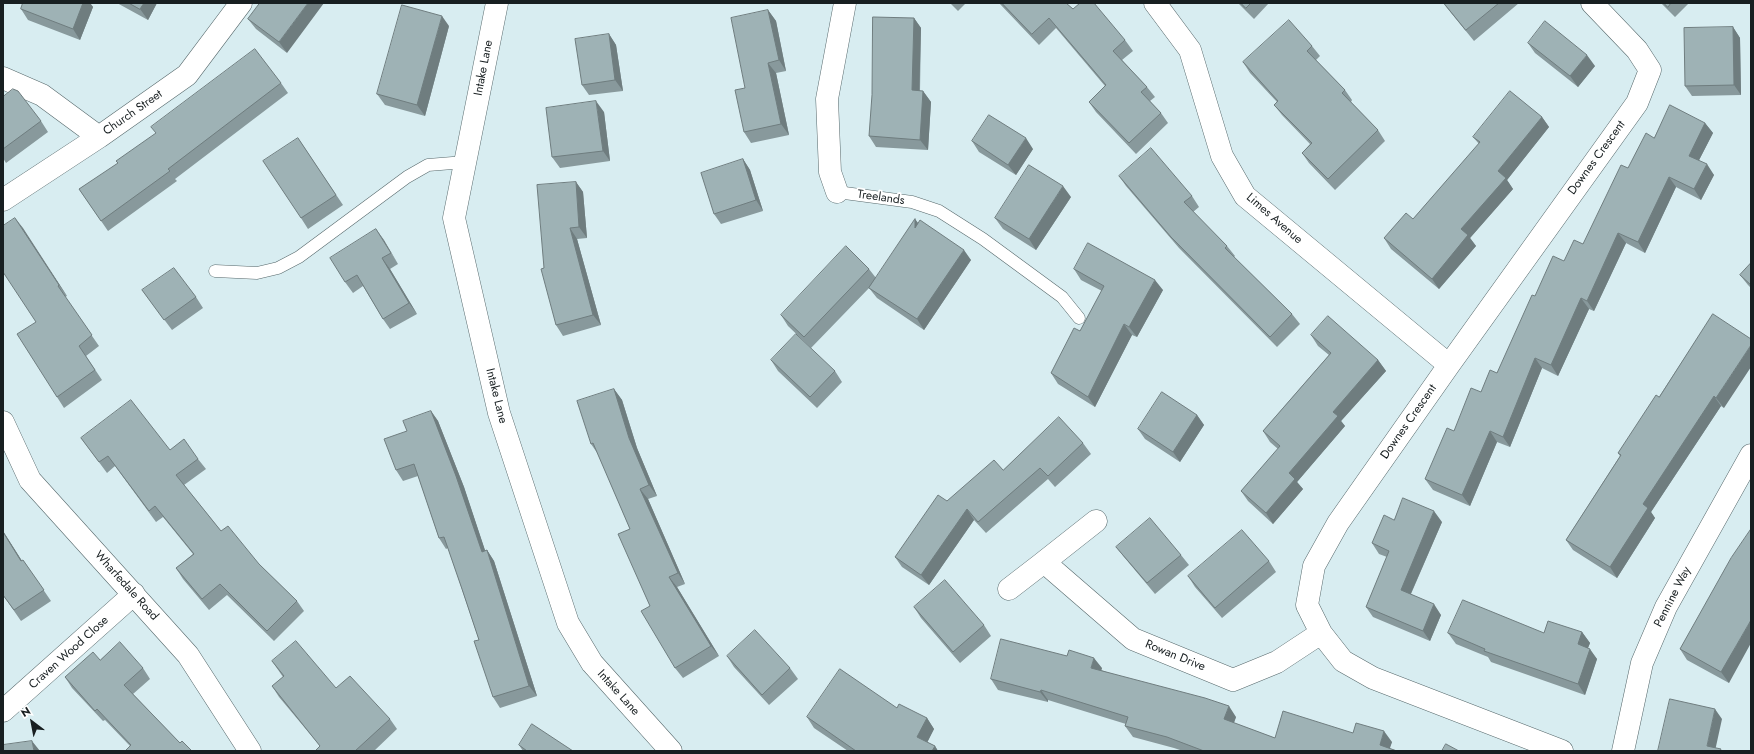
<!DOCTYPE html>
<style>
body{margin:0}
#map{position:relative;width:1754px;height:754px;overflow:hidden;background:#d8edf1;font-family:Jost,sans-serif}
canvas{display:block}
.frame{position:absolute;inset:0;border:4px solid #181f21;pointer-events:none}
.north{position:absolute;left:12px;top:702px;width:40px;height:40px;-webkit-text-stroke:3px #fff;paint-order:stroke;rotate:328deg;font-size:11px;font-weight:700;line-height:16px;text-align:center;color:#181f21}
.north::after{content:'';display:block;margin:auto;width:14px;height:18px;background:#181f21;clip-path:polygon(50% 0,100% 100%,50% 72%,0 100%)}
</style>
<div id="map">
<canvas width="1754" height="754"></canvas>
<div class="frame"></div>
<div class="north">N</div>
</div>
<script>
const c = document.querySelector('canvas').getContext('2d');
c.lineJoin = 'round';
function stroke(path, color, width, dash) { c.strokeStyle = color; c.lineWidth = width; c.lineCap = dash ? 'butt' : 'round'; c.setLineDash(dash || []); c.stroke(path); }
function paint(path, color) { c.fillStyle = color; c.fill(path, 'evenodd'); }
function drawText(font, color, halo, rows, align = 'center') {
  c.font = font + ' Jost,sans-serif'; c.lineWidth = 3.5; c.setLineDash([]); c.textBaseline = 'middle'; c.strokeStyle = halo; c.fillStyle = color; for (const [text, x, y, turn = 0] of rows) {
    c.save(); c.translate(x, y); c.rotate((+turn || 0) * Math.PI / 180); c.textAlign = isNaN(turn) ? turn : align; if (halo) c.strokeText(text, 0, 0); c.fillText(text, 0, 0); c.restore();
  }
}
const lane = new Path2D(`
 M837,192L912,202L939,211L983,239L1062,297L1079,318
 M215,271L257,273L278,268L299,257L407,177L428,165L465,162`);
const street = new Path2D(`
 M497,3L454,218L499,413L568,623L592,663L671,751
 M1155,3L1190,50L1222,156L1245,196L1449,365
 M3,78L42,95L99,137
 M837,192L830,172L827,99L845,3
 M3,200L99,137L187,75L241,3
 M3,422L30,480L188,655L250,751
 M1096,521L1044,562L1133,639L1233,680L1277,662L1321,633
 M1009,589L1044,562
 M3,711L134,594
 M1562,751L1373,678L1343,661L1321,633L1307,605L1314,566L1338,523L1449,365L1637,103L1650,70L1637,50L1592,3
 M1623,751L1642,663L1666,607L1751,455`);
stroke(lane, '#56686b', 13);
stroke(street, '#56686b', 23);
stroke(lane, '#fff', 12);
stroke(street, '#fff', 22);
paint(new Path2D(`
 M23,3H90L93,7L80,40L28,20L21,9Z
 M117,3H157L148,20Z
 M260,3L287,53L256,29L248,19Z
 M950,3H966L958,11Z
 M999,3H1066L1073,9L1125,40L1133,51L1122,60L1147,87L1155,97L1150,101L1161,113L1168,123L1136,154L1096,112L1089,102L1105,86L1056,28L1039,45Z
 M1238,3H1269L1254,19Z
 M1443,3H1519L1474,41Z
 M1661,3H1689L1675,17Z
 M768,10L776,21L786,71L776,73L789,135L751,143L744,132L745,88Z
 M914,18L921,28L920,91H923L931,102L928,150L876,147L869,136Z
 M449,26L425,116L385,105L377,94Z
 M1733,27L1740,38L1741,95L1692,96L1685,86Z
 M609,34L616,45L623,91L589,95L582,85Z
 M1528,43L1595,66L1578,87L1535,53Z
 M1312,46L1320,56L1316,60L1345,90L1352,100L1351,102L1378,130L1385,141L1335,190L1309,163L1302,153L1310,144L1282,115L1274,105L1277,102L1250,73L1243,62Z
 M281,83L288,93L175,179L177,181L108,231L79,189Z
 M3,97L41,121L48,132L6,163L3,158Z
 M604,112L610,161L560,168L552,157Z
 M1542,117L1549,127L1507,180L1513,189L1470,238L1476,246L1439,289L1391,249L1384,238L1413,219L1479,144L1473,137Z
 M1705,123L1713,133L1699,160L1714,175L1701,200L1676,187L1645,253L1626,243L1594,311L1589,309L1558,376L1542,368L1510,447L1497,442L1470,506L1433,490L1425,479L1454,431L1481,392L1497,373L1535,296L1564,261L1583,244L1628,168L1654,138Z
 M298,138L343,205L308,229L301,218Z
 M972,141L1033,149L1016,175L979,152Z
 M743,159L750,170L763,211L721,224L714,214Z
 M1119,176L1192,196L1199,207L1193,212L1227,246L1235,256L1234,257L1292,314L1300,324L1277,347L1179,248L1126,186Z
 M576,182L583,192L587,238L577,239L601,325L563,336L556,325L544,268Z
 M1071,197L1036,250L1003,229L995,218Z
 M15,218L67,296L65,297L99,346L86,356L102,380L64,408L57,397L36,322Z
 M915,219L918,223L971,260L924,330L877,298L869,288L870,287L811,348L788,326L781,315L869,269L876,278Z
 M376,229L398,264L390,269L417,314L390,329L383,319L363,286L353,293L345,282Z
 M1751,263V288L1748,285L1740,275Z
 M1074,269L1163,290L1137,337L1132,335L1095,407L1058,384L1051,373L1080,331L1102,291L1081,280Z
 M142,290L196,297L203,308L172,330Z
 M1713,314L1724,408L1721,406L1651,512L1655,518L1617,578L1573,550L1566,540L1620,456L1618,453L1659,397Z
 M1311,335L1378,360L1386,371L1341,421L1345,426L1297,482L1303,489L1273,524L1248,501L1241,491L1278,449L1270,442L1263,431L1329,355L1318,346Z
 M771,360L835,371L842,382L817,408L778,371Z
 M614,389L622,400L637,448L657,496L648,499L685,584L677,587L719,656L683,678L675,668L650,606L630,529L598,454L591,444Z
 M431,411L438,421L464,487L485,551L487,550L494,561L537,696L500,708L493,697L479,640L448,548L446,549L439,538L418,476L403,481L396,470L407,431Z
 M1197,415L1204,425L1180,462L1145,439L1138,429Z
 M81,438L170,450L198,459L206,469L184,485L221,531L259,564L297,601L304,611L274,641L227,595L209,610L183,579L176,568L193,554L163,517L156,522L115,466L107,473Z
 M1083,443L1091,454L1055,487L1048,479L986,533L974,520L929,585L902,567L895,557L947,501L1003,470Z
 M1394,520L1442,522L1411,594L1441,615L1430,641L1373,617L1366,607L1387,557L1379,554L1372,543Z
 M1751,529L1729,683L1687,660L1680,649Z
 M3,531L22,561L23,560L51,601L21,621L3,595Z
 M1116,547L1181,555L1189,565L1155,594L1124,557Z
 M1269,561L1276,572L1222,618L1195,587L1188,576Z
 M914,607L984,625L991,636L960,663L921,618Z
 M1582,632L1590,643L1588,648L1597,659L1585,695L1491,662L1488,657L1456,644L1448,633H1544Z
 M727,656L790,668L798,679L769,705L734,667Z
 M100,660L143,668L150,679L133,694L180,743L192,751L130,746L105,720L103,721L72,688L65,677Z
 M272,661L336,688L390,719L397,729L374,751H315L320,746L279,697L272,686L283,677Z
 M1102,668L1101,670L1236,717L1234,723L1275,738L1353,733L1392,742L1389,748L1397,751H1183L1174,748L1133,737L1125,726L1126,724L1048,700V702L998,690L991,679Z
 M897,708L927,718L934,729L927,742L935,746L938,751H848L814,728L807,717Z
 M519,745L573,751H523Z`), '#88999c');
paint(new Path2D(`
 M83,3H90L93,7L80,40L73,29Z
 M144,3H157L148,20L140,9Z
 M308,3H324L287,53L279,42Z
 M768,10L776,21L786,71L779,60Z
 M442,16L449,26L425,116L417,105Z
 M914,18L921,28L919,101L912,90Z
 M1733,27L1740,38L1741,95L1734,85Z
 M609,34L616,45L623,91L615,80Z
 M1587,55L1595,66L1578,87L1570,76Z
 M768,63L776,73L789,135L781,124Z
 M923,91L931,102L928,150L920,140Z
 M596,101L604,112L610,161L603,151Z
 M1542,117L1549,127L1507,180L1513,189L1470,238L1476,246L1439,289L1432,279L1461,229L1498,171Z
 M1705,123L1713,133L1696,166L1689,156Z
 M1026,138L1033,149L1016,175L1008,165Z
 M743,159L750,170L763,211L756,200Z
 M1707,164L1714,175L1701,200L1694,189Z
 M1669,177L1676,187L1645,253L1638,242Z
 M576,182L583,192L587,238L579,227Z
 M1063,186L1071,197L1036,250L1029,239Z
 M15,218L23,228L67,296L59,285Z
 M915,219L923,230L915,228Z
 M570,228L577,239L601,325L593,315Z
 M376,229L384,240L398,264L391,253Z
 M1618,233L1626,243L1594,311L1587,301Z
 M964,250L971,260L924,330L917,319Z
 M382,258L390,269L417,314L409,303Z
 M1155,280L1163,290L1137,337L1129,327Z
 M1581,298L1589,309L1558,376L1551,365Z
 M1124,324L1132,335L1095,407L1088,397Z
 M1751,345V367L1724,408L1716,398Z
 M1535,358L1542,368L1510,447L1503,437Z
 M1378,360L1386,371L1341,421L1345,426L1297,482L1303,489L1273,524L1266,513L1289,473L1333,412Z
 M614,389L622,400L637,448L657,496L649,485L629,438Z
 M1714,396L1721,406L1651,512L1655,518L1617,578L1610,567L1643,504Z
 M431,411L438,421L464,487L489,562L482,552Z
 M1197,415L1204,425L1180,462L1173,452Z
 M1490,431L1497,442L1470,506L1462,495Z
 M640,489L648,499L685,584L678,573Z
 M967,509L974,520L929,585L921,575Z
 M1434,511L1442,522L1408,600L1401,590Z
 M3,531L29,572L21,561L3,532Z
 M487,550L494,561L537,696L529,686Z
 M669,577L677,587L719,656L711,646Z
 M1434,604L1441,615L1430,641L1423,631Z
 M1751,620V643L1729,683L1721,672Z
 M1582,632L1590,643L1585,655L1578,644Z
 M1590,649L1597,659L1585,695L1578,684Z
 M1094,658L1102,668L1099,678L1091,668Z
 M1041,690L1048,700V702L1040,692Z
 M1229,706L1236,717L1231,730L1224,719Z
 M1715,709L1722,719L1715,751L1707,746Z
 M927,718L934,729L925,747L917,737Z
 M1384,731L1392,742L1389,751L1380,745Z
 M32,741L40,751H34Z
 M935,746L938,751H932Z`), '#6f7d7f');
const building = new Path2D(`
 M23,3H83L73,29L21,9Z
 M129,3H144L140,9Z
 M260,3H308L279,42L248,19Z
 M1002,3H1066L1073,9L1080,3H1094L1125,40L1113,51L1147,87L1141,92L1161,113L1129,143L1089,102L1106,85L1049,18L1032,34Z
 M1241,3H1251L1246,8Z
 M1444,3H1499L1466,30Z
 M1664,3H1671L1668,7Z
 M402,5L442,16L417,105L377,94Z
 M768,10L779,60L768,63L781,124L744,132L735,90L745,88L731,18Z
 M873,17L914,18L912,90L923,91L920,140L869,136L872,95Z
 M1289,20L1312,46L1307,51L1345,90L1342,93L1378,130L1328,179L1302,153L1312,143L1274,105L1278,101L1243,62Z
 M1545,21L1587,55L1570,76L1528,43Z
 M1733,27L1734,85L1685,86L1684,28Z
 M609,34L615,80L582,85L575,39Z
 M255,49L281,83L168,169L170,171L101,221L79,189L118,163L116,161L156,133L151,127Z
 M13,89L18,91L41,121L3,149V97Z
 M1510,91L1542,117L1498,171L1506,178L1461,229L1468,235L1432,279L1384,238L1406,213L1413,219L1480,142L1473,137Z
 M596,101L603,151L552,157L546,108Z
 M1670,105L1705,123L1689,156L1707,164L1694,189L1669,177L1638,242L1618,233L1587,301L1581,298L1551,365L1535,358L1503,437L1490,431L1462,495L1425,479L1447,428L1454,431L1471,388L1481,392L1490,370L1497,373L1532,295L1535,296L1553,256L1564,261L1574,240L1583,244L1621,165L1628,168L1646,133L1654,138Z
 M989,115L1026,138L1008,165L972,141Z
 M298,138L336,195L301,218L263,161Z
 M1151,148L1192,196L1184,202L1227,246L1225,248L1292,314L1270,337L1171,237L1119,176Z
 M743,159L756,200L714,214L701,173Z
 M1029,165L1063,186L1029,239L995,218Z
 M576,182L579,227L570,228L593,315L556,325L541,269L544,268L537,185Z
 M15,218L59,285L58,286L92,335L79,346L95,370L57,397L17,334L36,322L3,272V226Z
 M915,219V228L920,220L964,250L917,319L869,288Z
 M376,229L391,253L382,258L409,303L383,319L357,275L345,282L330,258Z
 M1088,243L1155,280L1129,327L1124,324L1088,397L1051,373L1074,328L1080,331L1104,286L1074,269Z
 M846,246L869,269L804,337L781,315Z
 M1751,263V285L1740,275Z
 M174,268L196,297L164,320L142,290Z
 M1713,314L1751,339V345L1716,398L1714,396L1643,504L1648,508L1610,567L1566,540L1621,455L1618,453L1656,395L1659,397Z
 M1328,316L1378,360L1333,412L1338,416L1289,473L1295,479L1266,513L1241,491L1280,446L1263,431L1331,353L1311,335Z
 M796,334L835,371L810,397L771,360Z
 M614,389L629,438L649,485L640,489L678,573L669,577L711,646L675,668L641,611L650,606L618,534L630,529L593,443L591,444L577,401Z
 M1162,392L1197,415L1173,452L1138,429Z
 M131,400L170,450L184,439L198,459L176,475L221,531L228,526L259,564L297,601L267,631L220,584L202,599L176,568L194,554L155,506L149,511L108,456L99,462L81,438Z
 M431,411L456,476L482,552L487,550L529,686L493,697L474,641L479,640L462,589L444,537L439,538L414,464L396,470L384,439L407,431L403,421Z
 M1059,417L1083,443L1048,476L1040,468L978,522L967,509L921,575L895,557L938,495L947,501L994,460L1003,470Z
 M1403,498L1434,511L1401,590L1434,604L1423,631L1366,607L1389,551L1372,543L1384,515L1394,520Z
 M1150,518L1181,555L1147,583L1116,547Z
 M1751,529V620L1721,672L1680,649L1731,558Z
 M1242,530L1269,561L1215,608L1188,576Z
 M3,532L21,561L23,560L44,590L14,610L3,595Z
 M945,580L984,625L953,652L914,607Z
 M1463,600L1544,633L1548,621L1582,632L1578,644L1590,649L1578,684L1484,651L1485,649L1448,633Z
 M755,630L790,668L762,695L727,656Z
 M1001,639L1067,656L1069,650L1094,658L1091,668L1205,698L1229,706L1224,719L1275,738L1283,711L1353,733L1356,723L1384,731L1380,745L1397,751H1204L1167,737L1125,726L1128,717L1041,690L1040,692L991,679Z
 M296,641L336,688L350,676L390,719L355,751H315L320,746L272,686L284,676L272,661Z
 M120,642L143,668L124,685L180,743L182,741L192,751H125L131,745L97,709L95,711L65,677L93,652L100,660Z
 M840,669L897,708L899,704L927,718L917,737L935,746L932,751H856L807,717Z
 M1670,699L1715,709L1707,746L1721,749L1720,751H1658Z
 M532,724L573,751H527L519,745Z
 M32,741L34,751H3V745Z
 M1446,744L1459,751H1442Z`);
paint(building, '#9eb2b5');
stroke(building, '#6f7d7f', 1);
drawText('12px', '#181f21', '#fff', [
 ["Intake Lane",484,68,-79],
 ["Church Street",133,113,-35],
 ["Downes Crescent",1597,158,-54],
 ["Treelands",881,198,8],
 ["Limes Avenue",1274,219,41],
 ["Intake Lane",496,396,76],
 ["Downes Crescent",1409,422,-55],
 ["Wharfedale Road",126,586,48],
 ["Pennine Way",1673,597,-63],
 ["Craven Wood Close",69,653,-42],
 ["Rowan Drive",1175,656,22],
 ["Intake Lane",618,693,48]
]);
</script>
